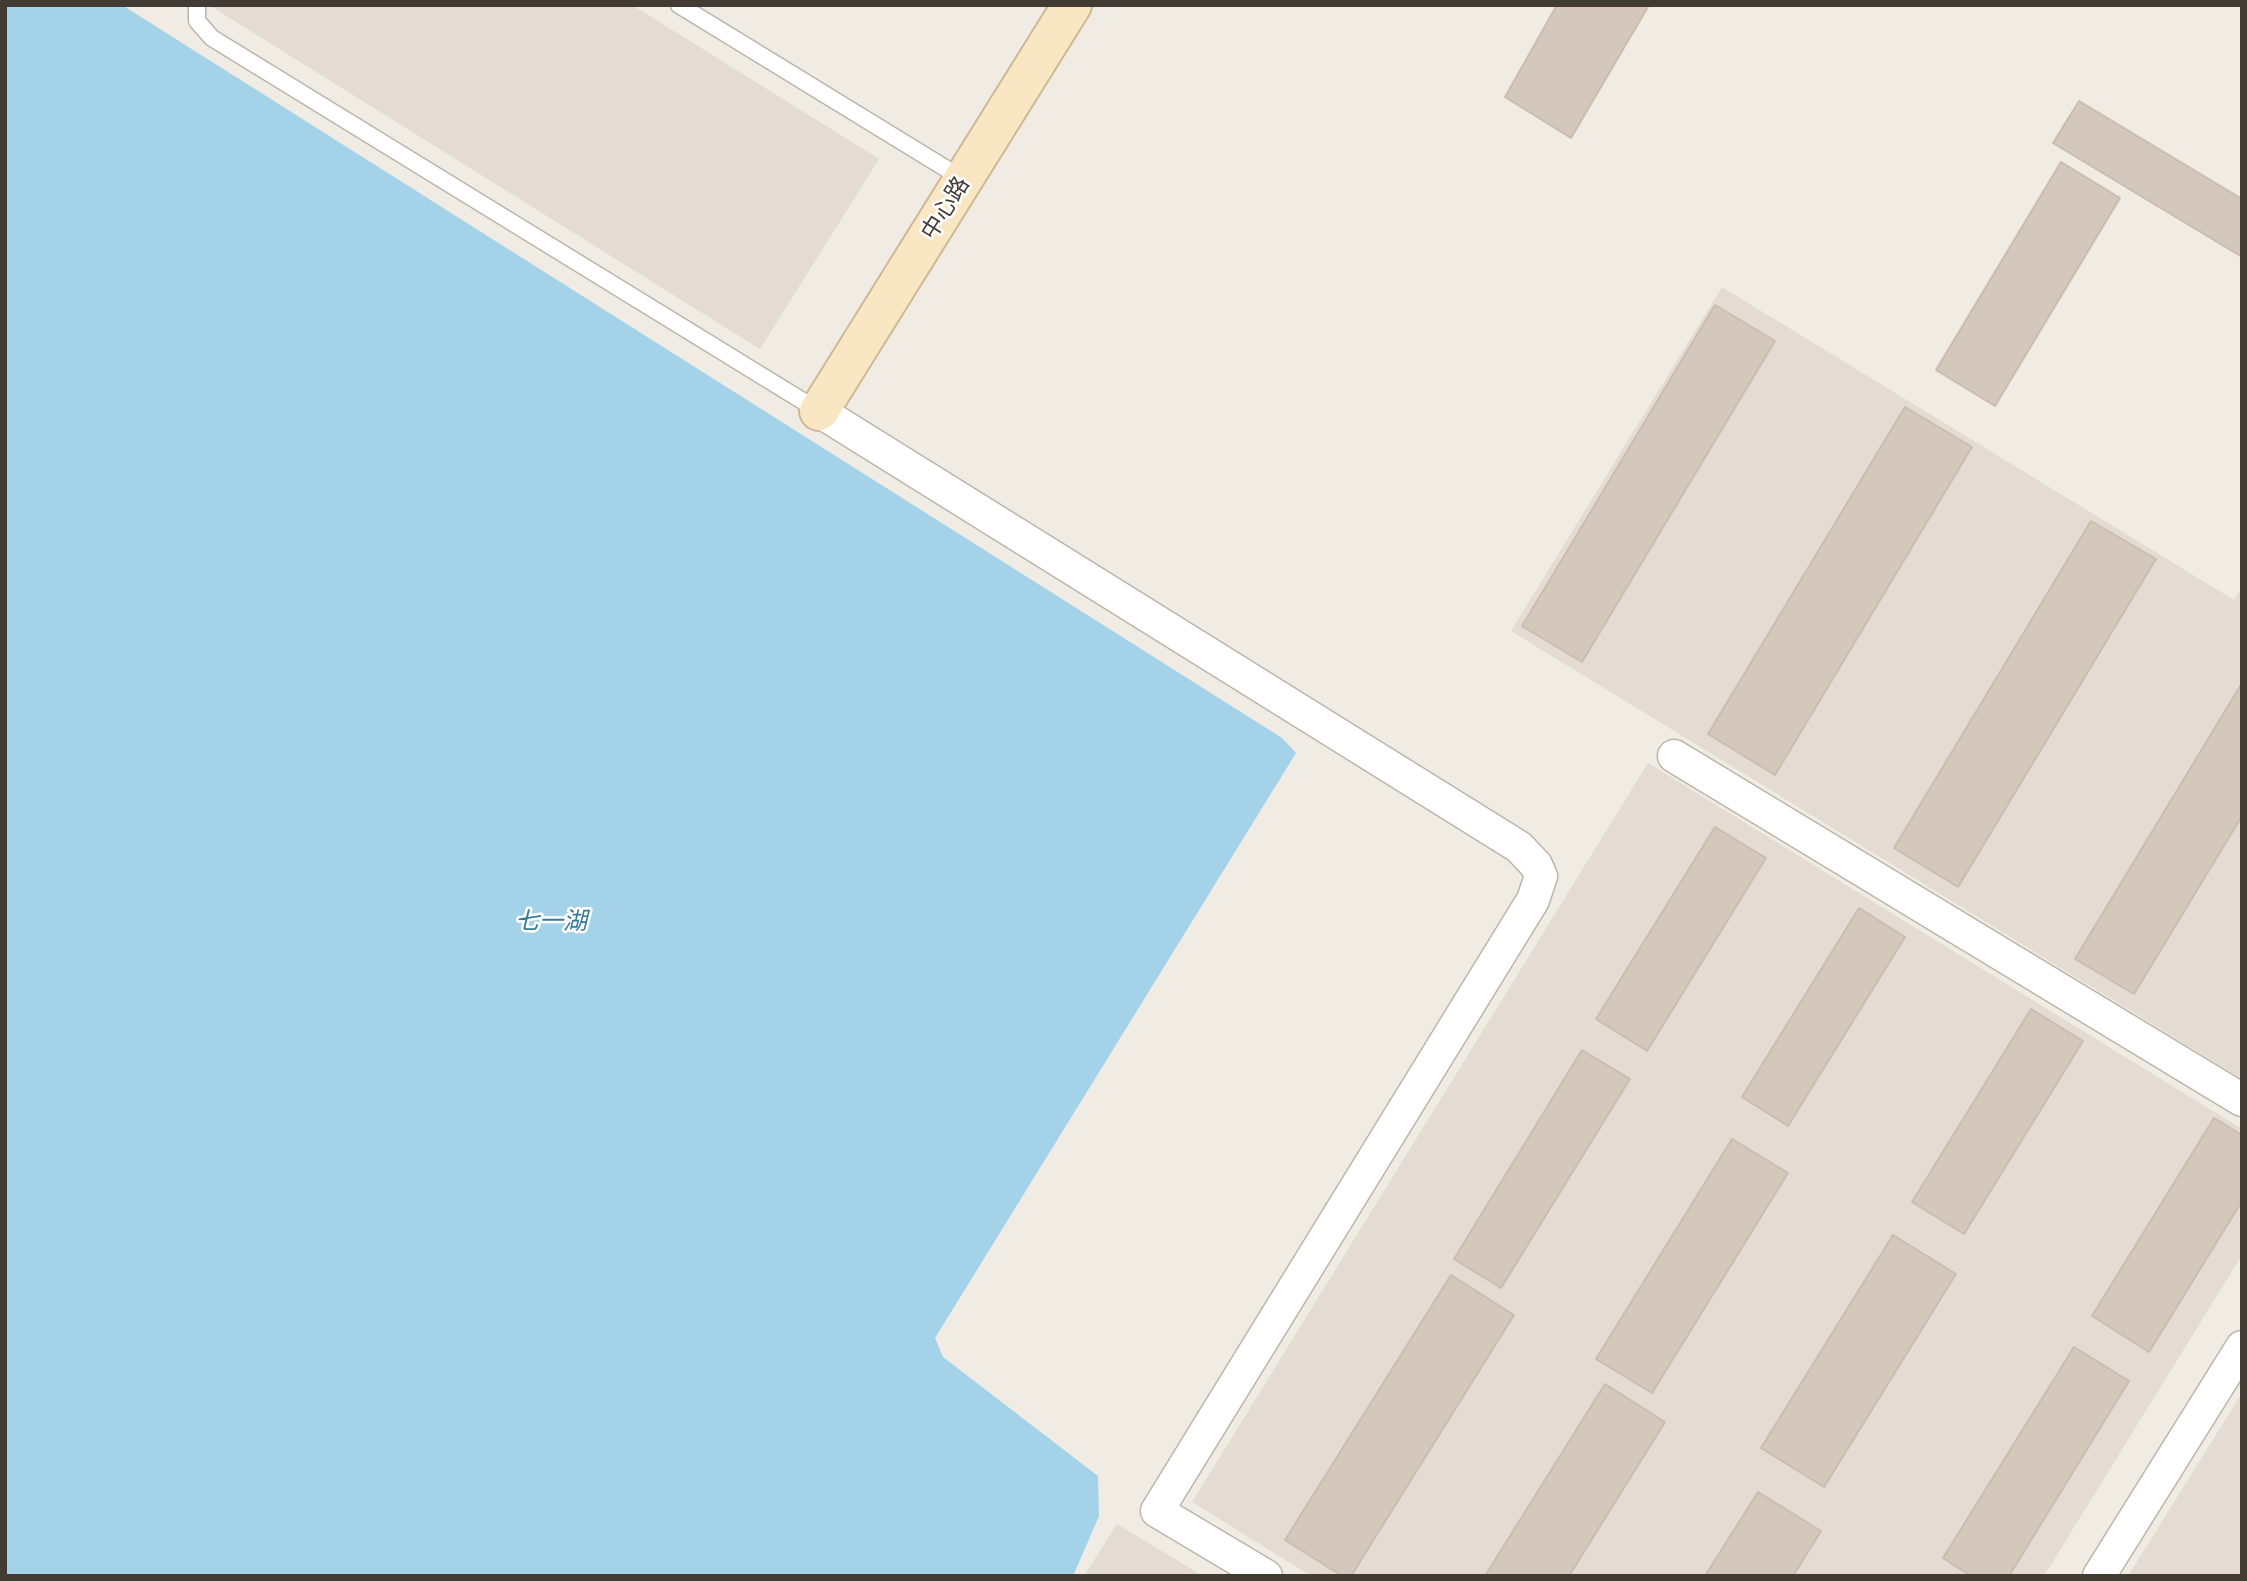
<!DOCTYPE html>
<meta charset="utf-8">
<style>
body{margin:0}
#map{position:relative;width:2247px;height:1581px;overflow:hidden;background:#f0ebe3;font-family:"Exo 2",sans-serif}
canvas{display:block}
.frame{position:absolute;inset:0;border:7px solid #413b34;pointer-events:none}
</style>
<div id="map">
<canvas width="2247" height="1581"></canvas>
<div class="frame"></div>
</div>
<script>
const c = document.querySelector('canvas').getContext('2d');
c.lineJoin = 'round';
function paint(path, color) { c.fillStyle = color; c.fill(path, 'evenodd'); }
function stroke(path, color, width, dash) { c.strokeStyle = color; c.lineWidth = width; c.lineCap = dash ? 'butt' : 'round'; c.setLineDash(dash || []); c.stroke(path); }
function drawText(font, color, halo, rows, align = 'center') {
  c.font = font + ' "Exo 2","Noto Sans SC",sans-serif'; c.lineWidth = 5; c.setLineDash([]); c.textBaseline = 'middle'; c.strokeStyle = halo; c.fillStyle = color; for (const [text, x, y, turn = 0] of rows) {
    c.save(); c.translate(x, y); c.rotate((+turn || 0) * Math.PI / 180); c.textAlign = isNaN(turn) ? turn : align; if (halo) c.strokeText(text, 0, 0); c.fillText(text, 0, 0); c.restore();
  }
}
paint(new Path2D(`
 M209,5H632L879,159L760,349Z
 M1722,287L2234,600L2242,588V1079L1511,631Z
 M1648,763L2242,1129V1255L2044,1576H1311L1192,1502Z
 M2242,1393V1576H2127H2128Z
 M1117,1524L1203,1576H1084Z`), '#e4dcd2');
paint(new Path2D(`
 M5,5H122L1282,738L1296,753L935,1338L943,1357L1098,1476L1099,1516L1073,1576H5Z`), '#a4d3e9');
const building = new Path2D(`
 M1557,5H1649L1571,138L1505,97Z
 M2079,101L2242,199V257L2053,143Z
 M2061,162L2120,198L1995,406L1936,370Z
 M1715,305L1775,341L1582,662L1522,626Z
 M1905,407L1972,447L1775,775L1708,734Z
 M2091,521L2156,559L1958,887L1894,848Z
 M2242,683V816L2134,994L2075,959Z
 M1715,827L1766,858L1647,1051L1596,1019Z
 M1859,908L1905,937L1788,1126L1742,1097Z
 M2031,1009L2083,1041L1964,1234L1912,1202Z
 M1582,1050L1630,1079L1501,1288L1454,1259Z
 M2214,1118L2242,1135V1201L2149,1352L2092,1316Z
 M1732,1139L1788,1173L1652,1393L1596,1359Z
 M1893,1235L1956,1274L1824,1487L1761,1448Z
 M1451,1275L1514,1315L1351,1576H1342L1285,1540Z
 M2074,1347L2129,1381L2009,1576H1971L1943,1558Z
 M1605,1384L1665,1422L1569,1576H1485Z
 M1758,1492L1821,1531L1793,1576H1705Z`);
paint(building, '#d4c8bd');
stroke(building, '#cbbdae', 2);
const lane = new Path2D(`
 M197,5V21L212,38L819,411
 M679,5L963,179`);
const street = new Path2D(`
 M819,411L1519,847L1536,865L1541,876L1533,900L1157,1511L1266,1576
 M1674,756L2242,1100
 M2099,1576L2242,1347`);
const secondary = new Path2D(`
 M819,411L1072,5`);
stroke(lane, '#bdb5aa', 19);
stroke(street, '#bdb5aa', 35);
stroke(secondary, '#cdb996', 42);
stroke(lane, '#fff', 16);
stroke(street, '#fff', 32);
stroke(secondary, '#f9e7c4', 38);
drawText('23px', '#413b34', '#fff', [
 ["中心路",945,208,-58]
]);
drawText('italic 24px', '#357a9c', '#fff', [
 ["七一湖",551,921]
]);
</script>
